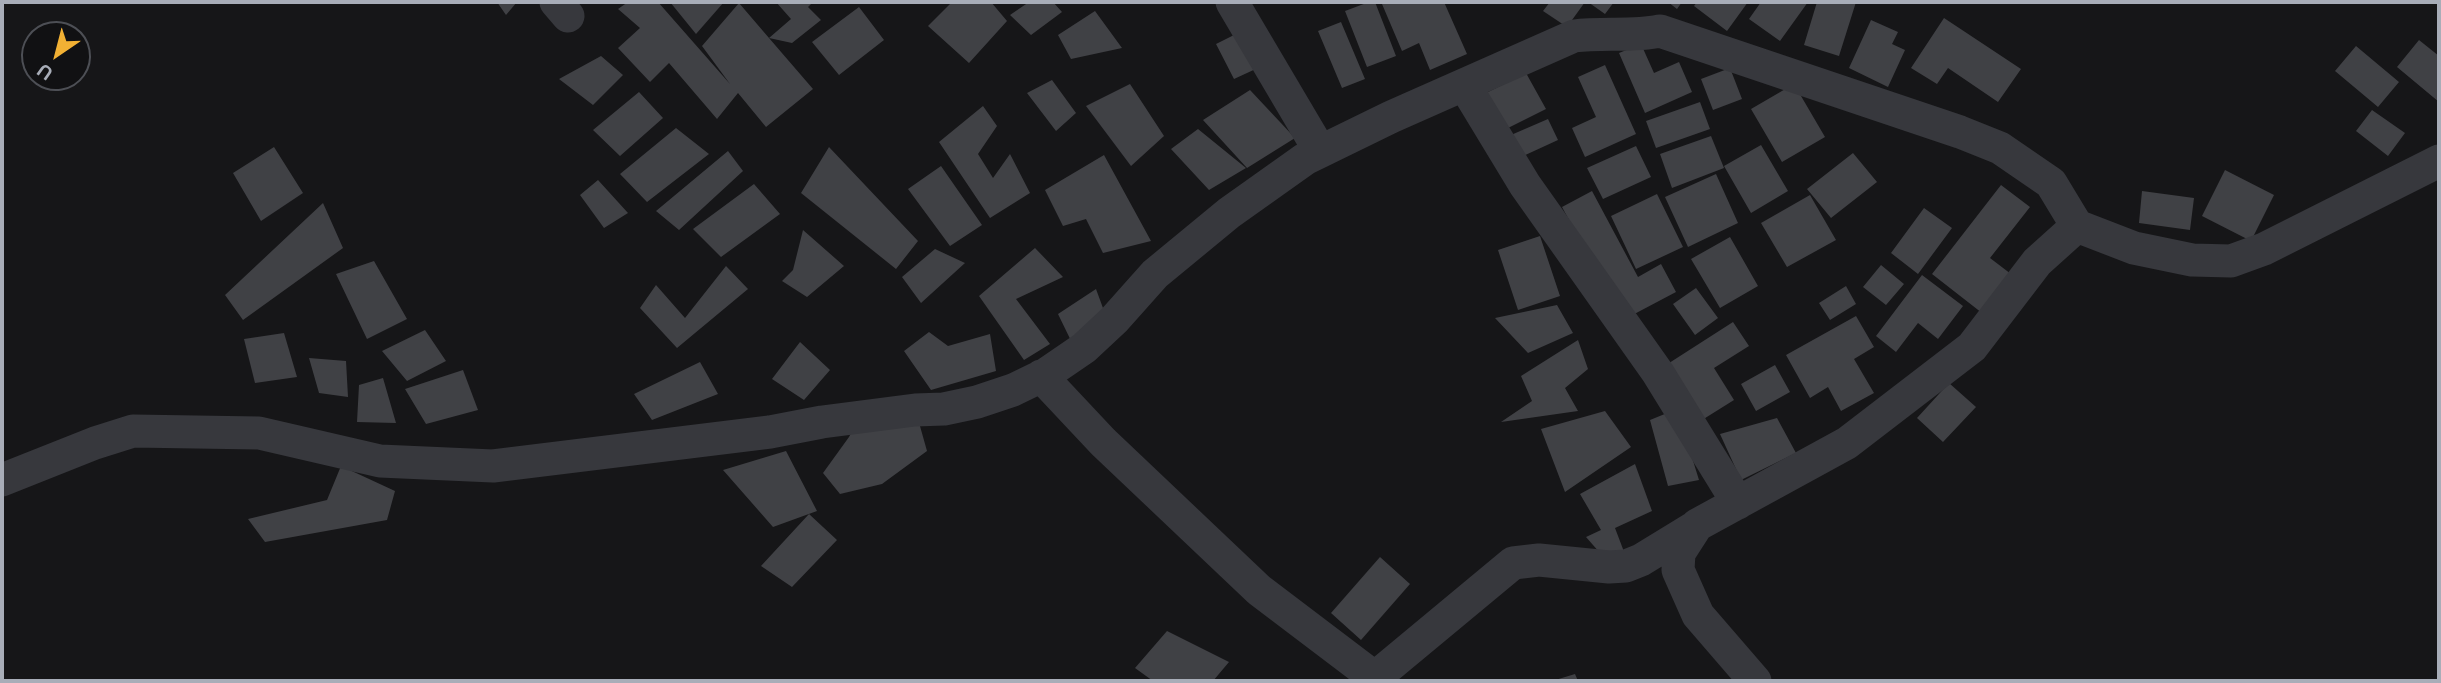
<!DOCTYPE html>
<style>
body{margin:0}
#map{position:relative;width:2441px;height:683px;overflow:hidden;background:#161618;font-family:Helvetica,sans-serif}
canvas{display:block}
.frame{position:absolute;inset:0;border:4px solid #a8adb8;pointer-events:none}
.north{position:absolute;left:21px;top:21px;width:70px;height:70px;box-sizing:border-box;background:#111113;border:2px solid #4d4f55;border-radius:50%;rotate:215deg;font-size:19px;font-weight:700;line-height:28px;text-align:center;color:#a8adb8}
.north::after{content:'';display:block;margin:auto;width:24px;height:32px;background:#f2b134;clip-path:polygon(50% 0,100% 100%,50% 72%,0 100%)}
</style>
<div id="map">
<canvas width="2441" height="683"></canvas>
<div class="frame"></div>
<div class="north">U</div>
</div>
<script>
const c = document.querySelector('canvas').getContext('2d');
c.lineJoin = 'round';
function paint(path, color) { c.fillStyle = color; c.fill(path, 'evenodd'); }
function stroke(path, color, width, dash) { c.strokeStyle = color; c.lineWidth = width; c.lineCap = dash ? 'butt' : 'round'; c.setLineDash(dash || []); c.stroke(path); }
paint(new Path2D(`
 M497,2H517L506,15Z
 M628,2H658L730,84L702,46L739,3L769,38L791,19L776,2H813L808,7L821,20L792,43L769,38L813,89L766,127L738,93L717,119L669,63L650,82L618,48L640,28L618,9Z
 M670,2H724L696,34Z
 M952,2H991L1007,21L969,63L928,26Z
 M1029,2H1053L1062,12L1031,35L1010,15Z
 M1369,2H1375L1396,56L1367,67L1345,11Z
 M1388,2H1444L1467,54L1430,70L1419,43L1402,51L1382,4Z
 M1550,2H1585L1567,27L1543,11Z
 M1588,2H1614L1605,14Z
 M1668,2H1682L1677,9Z
 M1697,2H1748L1727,31L1694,6Z
 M1761,2H1808L1780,41L1749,19Z
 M1817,2H1856L1839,56L1804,45Z
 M859,7L884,40L839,75L812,42Z
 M1095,11L1122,48L1071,59L1058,35Z
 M1944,18L2021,69L1998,102L1948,68L1937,84L1911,68Z
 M1871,20L1898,32L1892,44L1905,50L1888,87L1849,68Z
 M1341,22L1365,79L1342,88L1318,31Z
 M1242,31L1260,67L1234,79L1216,44Z
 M2419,40L2439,56V102L2397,67Z
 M1641,44L1654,73L1679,62L1692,92L1645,113L1619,53Z
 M2356,46L2399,82L2378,107L2335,71Z
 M601,56L623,75L593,105L559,79Z
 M1605,65L1636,134L1585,157L1572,128L1596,117L1578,77Z
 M1730,68L1742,99L1713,110L1701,79Z
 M1526,73L1546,109L1500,132L1480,96Z
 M1052,80L1076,113L1056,131L1027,93Z
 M1130,84L1164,136L1131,166L1086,106Z
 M1794,84L1825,137L1782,162L1751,109Z
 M1250,90L1295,138L1247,168L1203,120Z
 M639,92L663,118L620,156L593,130Z
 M1700,102L1710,129L1656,148L1646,121Z
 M983,106L997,126L978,154L993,178L1010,154L1030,193L990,218L939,142Z
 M2372,110L2405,133L2388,156L2356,131Z
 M1548,119L1558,140L1521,157L1511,135Z
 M676,128L709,154L647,202L620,174Z
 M1198,129L1246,168L1209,190L1171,149Z
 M1711,136L1724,168L1672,188L1660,154Z
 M1761,145L1788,191L1751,213L1724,166Z
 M1636,146L1651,177L1603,199L1587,168Z
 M274,147L303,193L261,221L233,173Z
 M829,147L918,241L896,269L801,193Z
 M728,151L743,171L679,230L656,211Z
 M1853,153L1877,182L1831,218L1807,189Z
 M1104,155L1151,241L1103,253L1086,219L1063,226L1045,190Z
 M941,166L982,225L950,246L908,189Z
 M2225,170L2274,195L2251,241L2202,216Z
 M1716,174L1738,223L1688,247L1665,197Z
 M598,180L628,213L604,228L580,195Z
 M754,184L780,214L721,257L693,229Z
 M2001,185L2030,207L1990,258L2011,274L1982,313L1932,274Z
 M1592,191L1638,277L1661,264L1676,292L1623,320L1562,207Z
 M2142,191L2194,198L2190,230L2139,223Z
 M1657,194L1683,247L1636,269L1611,216Z
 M1810,195L1836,240L1787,267L1761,223Z
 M323,203L343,248L243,320L225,295Z
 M1924,208L1952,228L1918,274L1891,253Z
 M803,230L844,266L807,297L782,281L793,270Z
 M1540,236L1560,296L1518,310L1498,250Z
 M1730,237L1758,286L1720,308L1691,259Z
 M1035,248L1063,277L1016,299L1050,344L1024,360L979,296Z
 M935,249L965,263L921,303L902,277Z
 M374,261L407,319L367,339L336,274Z
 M1881,265L1904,284L1886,305L1863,287Z
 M726,266L748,289L677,348L640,308L656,285L685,318Z
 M1922,275L1963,306L1938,339L1918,323L1896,352L1876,336Z
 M1846,286L1856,304L1830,320L1819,303Z
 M1696,288L1718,318L1695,335L1673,304Z
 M1096,289L1107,319L1075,349L1058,314Z
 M1557,305L1573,333L1528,353L1495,318Z
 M1856,316L1874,347L1854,359L1874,393L1841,411L1828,387L1810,398L1786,355Z
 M1733,322L1749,346L1714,368L1734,400L1702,420L1666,365Z
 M425,330L446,361L407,381L382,351Z
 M929,332L948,346L990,334L996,371L931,390L904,351Z
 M284,333L297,377L255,383L244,339Z
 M1578,340L1588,369L1565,388L1578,411L1501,422L1532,401L1521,376Z
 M800,342L830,370L804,400L772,379Z
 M309,358L346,361L348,397L319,393Z
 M700,362L718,394L652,420L634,394Z
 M1775,365L1790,392L1756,411L1741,384Z
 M463,370L478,410L426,424L405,389Z
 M383,378L396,423L357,422L359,385Z
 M1949,383L1976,407L1943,442L1917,418Z
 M1677,409L1699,480L1668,486L1650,420Z
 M1605,411L1631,447L1565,492L1541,429Z
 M1777,418L1796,453L1741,480L1720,434Z
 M918,419L927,451L882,484L840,494L823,473L849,437L854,427Z
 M786,451L817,511L773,527L723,470Z
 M1635,464L1652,511L1615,528L1626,557L1607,561L1586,537L1601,530L1580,494Z
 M341,466L395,491L387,520L265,542L248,519L327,500Z
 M809,514L837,540L792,587L761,566Z
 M1380,557L1410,584L1361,640L1331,613Z
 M1167,631L1229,662L1213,681H1153L1135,668Z
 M1575,674L1578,681H1552Z`), '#404145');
stroke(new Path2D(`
 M556,2L568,16
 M1232,2L1320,151
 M1465,86L1525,185L1658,373L1738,503
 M1041,376L1103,442L1259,590L1375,678
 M2,480L95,443L133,431L259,433L380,461L493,466L770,432L822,422L915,410L944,409L977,402L1013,390L1046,374L1084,348L1114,320L1155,274L1229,213L1305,159L1391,117L1574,36C1603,32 1632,37 1660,31L1960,132L2000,148L2051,183L2077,226L2134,248L2192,260L2231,261L2264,249L2439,161
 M1371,681L1513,563L1539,560L1609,567L1626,566L1641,560L1695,527
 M1755,681L1698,615L1678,570L1679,553L1697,525L1847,443L1972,347L2037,262L2077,226`), '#37383d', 33);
</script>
